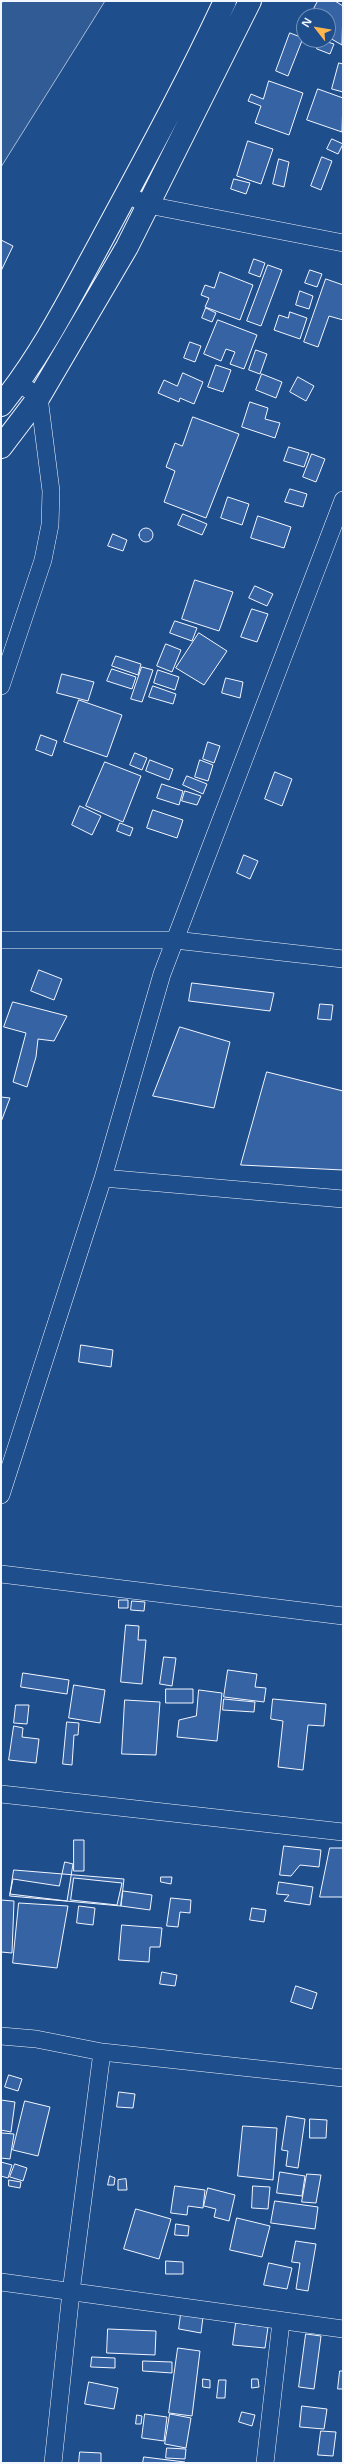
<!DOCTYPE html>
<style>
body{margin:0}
#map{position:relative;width:344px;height:2464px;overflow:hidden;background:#1f4e8c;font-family:"Open Sans",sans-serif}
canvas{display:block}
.frame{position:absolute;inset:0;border:2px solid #f2f6ff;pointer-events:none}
.north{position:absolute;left:296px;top:8px;width:40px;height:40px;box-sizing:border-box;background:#1f4e8c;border:1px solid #7391ba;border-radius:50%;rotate:301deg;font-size:11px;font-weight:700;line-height:16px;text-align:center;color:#f2f6ff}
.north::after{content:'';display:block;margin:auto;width:14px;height:18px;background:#ffb74d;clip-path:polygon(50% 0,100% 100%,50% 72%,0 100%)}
</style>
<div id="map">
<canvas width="344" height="2464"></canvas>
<div class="frame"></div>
<div class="north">N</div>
</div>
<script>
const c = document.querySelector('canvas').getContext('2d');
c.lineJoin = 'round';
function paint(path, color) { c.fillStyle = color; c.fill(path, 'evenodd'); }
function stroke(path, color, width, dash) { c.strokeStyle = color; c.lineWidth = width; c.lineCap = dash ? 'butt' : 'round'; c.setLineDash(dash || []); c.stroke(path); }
const built = new Path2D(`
 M3,1H105L1,167V5Z`);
paint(built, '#305b95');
stroke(built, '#a8bbd7', 1);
const building = new Path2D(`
 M318,1H335L343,6L342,45L328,37V16H310Z
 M290,33L303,38L288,76L276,71Z
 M321,40L334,44L330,54L317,49Z
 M339,63L343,64V92L332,89Z
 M269,81L303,93L289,135L255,123L261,106L248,101L251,94L263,99Z
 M318,89L343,98L342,132L307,120Z
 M332,139L343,144L338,154L327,149Z
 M248,141L273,149L261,184L237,176Z
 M322,157L332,161L321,190L311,186Z
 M279,159L289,162L284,187L273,184Z
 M234,179L250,183L246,194L231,189Z
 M1,240L13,246L1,271Z
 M254,259L265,263L260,277L249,273Z
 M268,265L282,270L261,326L247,321Z
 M310,270L322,274L317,287L305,283Z
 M220,272L253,285L240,320L205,307L209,298L201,295L205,285L214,288Z
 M326,279L343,285V320L329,316L318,347L304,342Z
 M300,291L313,296L309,309L296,305Z
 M206,308L216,313L212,322L202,318Z
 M290,312L307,318L300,339L274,330L279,315L288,318Z
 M218,320L257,335L244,369L230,364L235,352L226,349L221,361L204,354Z
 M190,342L201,346L195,362L184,358Z
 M256,350L267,354L260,374L249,370Z
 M216,365L231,370L223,392L208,387Z
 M183,373L203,382L194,404L180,398L179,402L158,393L164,380L177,386Z
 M262,374L282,382L276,398L256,390Z
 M298,377L314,386L306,401L290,392Z
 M250,402L268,408L265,419L280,423L275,438L242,427Z
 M193,417L239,434L206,518L164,502L175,471L166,467L175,443L182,446Z
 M289,447L309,453L304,467L284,461Z
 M312,454L325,459L316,482L303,477Z
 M290,489L307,494L303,507L285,502Z
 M228,497L249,504L242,525L221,518Z
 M183,514L207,524L202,535L178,525Z
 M258,516L291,527L284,548L251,538Z
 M139 535a7 7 0 1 1 14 0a7 7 0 1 1-14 0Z
 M113,534L127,540L123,551L108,546Z
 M195,580L233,592L219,631L182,619Z
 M255,586L273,594L267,606L249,598Z
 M252,609L268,614L257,642L241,637Z
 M175,621L197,628L192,641L170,633Z
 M199,633L227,651L204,685L176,668Z
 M166,644L181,650L172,672L157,666Z
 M116,656L141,664L138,675L112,666Z
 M142,667L153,670L142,702L131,699Z
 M112,669L136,677L132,689L107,681Z
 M158,670L179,677L175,690L154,683Z
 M62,674L94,682L88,701L57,693Z
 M226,678L243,682L240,698L222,693Z
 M153,686L176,694L173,704L149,697Z
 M79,700L122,715L107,757L64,742Z
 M41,735L57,741L52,756L36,750Z
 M208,742L220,746L214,763L203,759Z
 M135,753L147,758L142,770L130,765Z
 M150,760L173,769L169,780L146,771Z
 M200,760L213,765L208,781L195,777Z
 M105,762L141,776L123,822L86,806Z
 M275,772L292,779L282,806L265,799Z
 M187,776L207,784L203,794L183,785Z
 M162,784L183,791L179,805L157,798Z
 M185,791L201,796L197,805L182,801Z
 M80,806L101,816L92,835L72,825Z
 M153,810L183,820L177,838L147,828Z
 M120,823L133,828L130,836L117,831Z
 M244,855L258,861L250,879L237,873Z
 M39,970L62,979L54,1000L31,991Z
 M192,983L274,993L270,1011L189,1001Z
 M13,1002L67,1016L54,1041L38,1039L36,1057L27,1087L13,1082L26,1033L4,1027Z
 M320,1004L333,1005L331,1020L318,1019Z
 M180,1027L230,1042L214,1108L153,1096Z
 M267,1072L343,1091V1170L241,1165Z
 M1,1097L10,1098L1,1122Z
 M81,1345L113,1350L111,1367L79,1362Z
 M119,1600H128V1608H119Z
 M132,1601L145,1602L144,1611L131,1610Z
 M126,1625L139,1626L138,1640H146L142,1684L121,1682Z
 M164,1657L176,1658L172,1686L160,1684Z
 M228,1670L257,1674L255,1687L266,1688L264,1702L224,1697Z
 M23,1673L69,1680L67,1694L21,1687Z
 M74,1685L105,1690L100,1723L69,1718Z
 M166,1689H193V1703H166Z
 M199,1690L222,1693L217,1741L177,1737L179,1720L196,1716Z
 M224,1699L255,1702L254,1712L223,1710Z
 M273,1699L326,1704L324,1726L308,1725L303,1770L278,1767L283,1721L271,1719Z
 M125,1700L160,1702L156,1755L122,1754Z
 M16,1705H29L27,1724L14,1723Z
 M67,1722L79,1723L78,1735H74L72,1765L63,1764Z
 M14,1726L23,1728L22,1737L39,1739L36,1763L9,1760Z
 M74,1840H84V1871H74Z
 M284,1846L321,1850L319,1867L300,1865L291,1876L280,1875Z
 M330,1848H343V1897H320Z
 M65,1862L73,1864L67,1901L10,1894L13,1879L59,1886Z
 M14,1870L124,1879L121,1906L10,1896Z
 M161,1877H172L171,1884L161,1882Z
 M74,1878L122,1883L117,1905L71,1900Z
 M279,1882L313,1887L310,1905L284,1901L289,1895L277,1894Z
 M123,1891L152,1895L150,1910L121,1906Z
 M171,1898L191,1900L190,1913L180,1912L178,1927L167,1926Z
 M1,1900L14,1901L12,1953L1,1952Z
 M19,1903L68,1906L57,1968L13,1963Z
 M79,1906L95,1908L93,1925L77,1923Z
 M252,1908L266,1910L264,1922L250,1920Z
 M122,1925L162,1928L160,1947H150L149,1962L119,1960Z
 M162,1972L177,1975L175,1986L160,1984Z
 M296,1986L317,1993L312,2009L291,2002Z
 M9,2075L22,2079L18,2091L5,2087Z
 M119,2092L135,2094L133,2108L117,2107Z
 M1,2100L15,2102L11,2132L1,2130Z
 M25,2101L50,2107L38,2156L13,2150Z
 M287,2116L305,2119L298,2168L286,2166L288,2151L282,2150Z
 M310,2119L327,2120L326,2138H310Z
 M243,2126L277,2128L273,2180L238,2176Z
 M2,2133L14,2134L10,2159L1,2158Z
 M1,2162L12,2165L8,2178L1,2176Z
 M15,2164L27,2168L23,2181L10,2177Z
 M280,2172L305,2176L302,2196L277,2193Z
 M307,2174L321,2175L316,2203L302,2202Z
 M110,2176L115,2178L114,2185H108Z
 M126,2179L127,2190H118V2180Z
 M9,2180L21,2182L20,2188L9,2186Z
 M175,2186L205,2190L203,2208L188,2206L187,2215L171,2213Z
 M253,2186L270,2187L268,2209L252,2208Z
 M208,2188L235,2195L229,2221L214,2217L216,2209L204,2206Z
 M275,2201L318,2207L315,2229L271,2223Z
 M136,2209L171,2219L159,2259L124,2249Z
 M237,2218L270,2226L262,2257L230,2250Z
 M176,2224L189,2226L188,2236L175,2235Z
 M296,2241L316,2244L308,2291L296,2289L300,2263L292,2262Z
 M166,2261L183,2262V2274H166Z
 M269,2263L292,2268L287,2289L264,2285Z
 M181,2314L203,2317L201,2333L179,2329Z
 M236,2323L268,2327L265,2348L233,2345Z
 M108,2329L156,2331L155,2355L107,2353Z
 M306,2334L321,2336L314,2389L299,2387Z
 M178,2348L200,2351L192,2416L169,2413Z
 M92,2357L115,2358V2368L91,2367Z
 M143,2361L172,2362V2373L143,2371Z
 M340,2371H343V2389H338Z
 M203,2379L210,2380V2388L203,2387Z
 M252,2379H258L259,2387L252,2388Z
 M219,2380H226L225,2398H217Z
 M89,2382L118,2388L114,2409L85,2404Z
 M302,2406L327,2409L324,2429L300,2427Z
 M242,2412L255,2415L252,2426L239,2422Z
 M145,2414L167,2417L164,2441L142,2438Z
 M170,2414L191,2418L186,2448L165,2444Z
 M137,2415L142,2416L141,2424H136Z
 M321,2431L336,2432L333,2456L318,2455Z
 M167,2448L186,2449L185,2459L166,2458Z
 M80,2452L101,2453V2463H79Z
 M144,2457L185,2462V2463H143Z`);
paint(building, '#3563a3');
stroke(building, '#f2f6ff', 1);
const street = new Path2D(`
 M126,194L148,205L343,243
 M1,686L43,560L50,525L51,491L39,397L19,383
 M1,940H175L343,959
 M103,1178L343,1199
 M1,1495L103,1178L162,974L343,500
 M1,1574L343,1616
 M1,1794L343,1832
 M1,2036L36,2039L102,2052L343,2078
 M1,2282L343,2329
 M53,2463L71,2292L102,2052
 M265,2463L281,2322`);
const secondary = new Path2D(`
 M1,405C41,356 70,298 100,243C143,163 187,83 225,1
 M1,447L39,397L127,247L250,1`);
stroke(street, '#f2f6ff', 18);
stroke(secondary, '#f2f6ff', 24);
stroke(street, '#1f4e8c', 17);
stroke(secondary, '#1f4e8c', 22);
</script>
